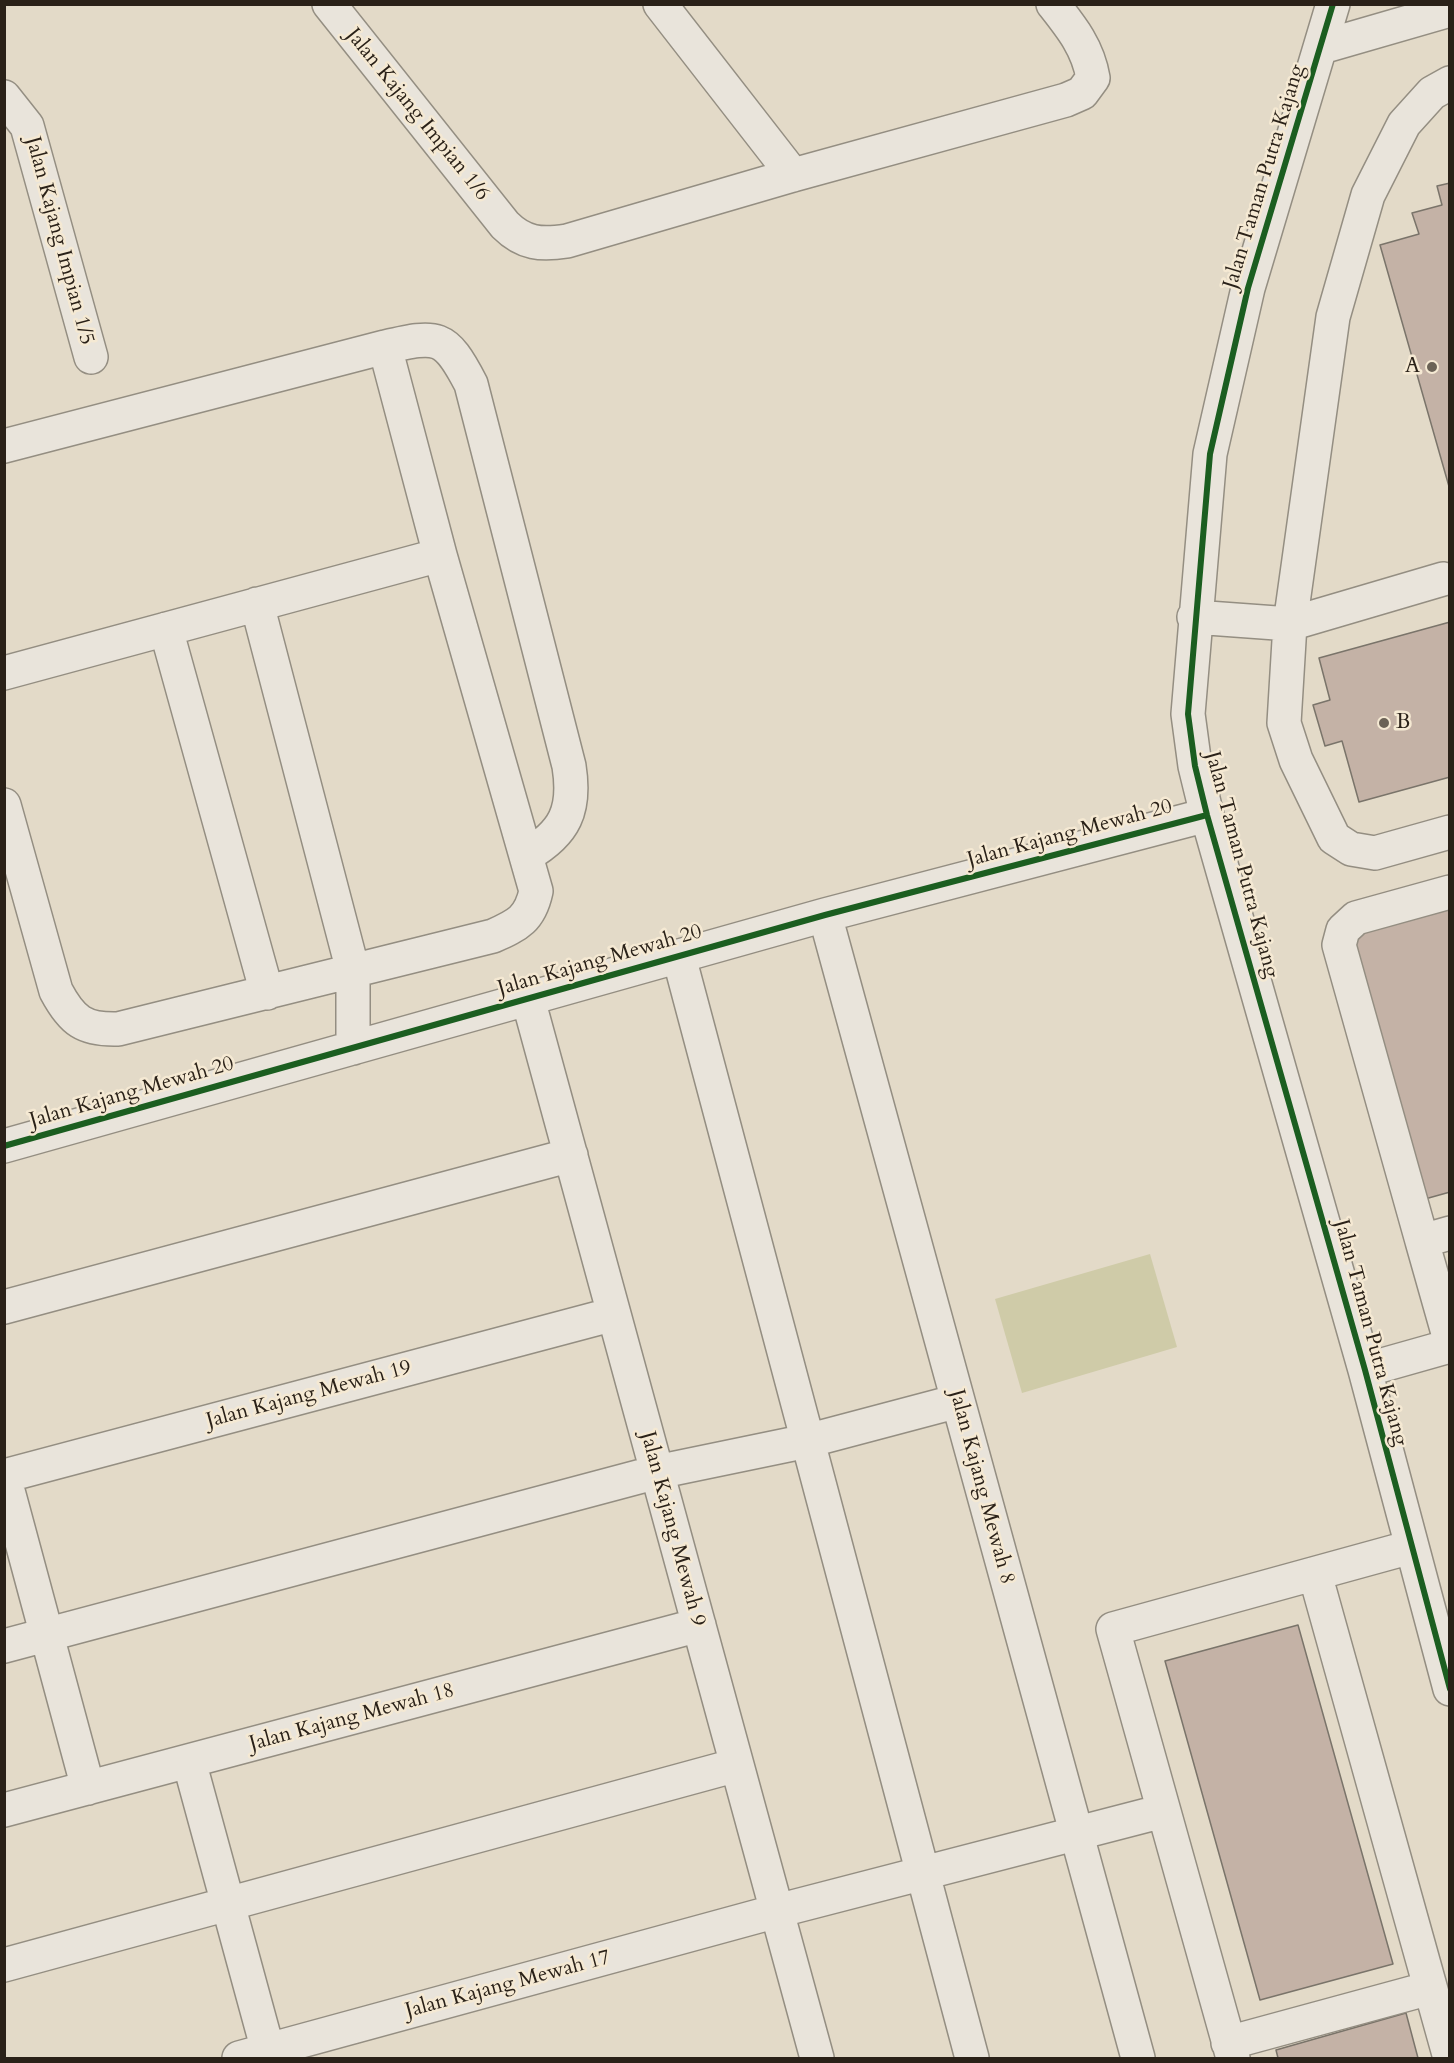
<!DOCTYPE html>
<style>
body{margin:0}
#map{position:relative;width:1454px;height:2063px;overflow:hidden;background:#e3dac8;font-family:Cardo,serif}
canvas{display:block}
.frame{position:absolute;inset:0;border:6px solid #2a2118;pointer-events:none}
</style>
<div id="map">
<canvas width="1454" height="2063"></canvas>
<div class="frame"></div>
</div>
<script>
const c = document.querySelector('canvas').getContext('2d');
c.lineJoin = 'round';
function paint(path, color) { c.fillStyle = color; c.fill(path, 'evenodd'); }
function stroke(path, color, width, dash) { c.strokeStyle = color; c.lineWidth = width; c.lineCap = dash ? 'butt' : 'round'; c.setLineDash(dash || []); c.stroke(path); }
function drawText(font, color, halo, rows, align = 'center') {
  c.font = font + ' Cardo,serif'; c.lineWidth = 5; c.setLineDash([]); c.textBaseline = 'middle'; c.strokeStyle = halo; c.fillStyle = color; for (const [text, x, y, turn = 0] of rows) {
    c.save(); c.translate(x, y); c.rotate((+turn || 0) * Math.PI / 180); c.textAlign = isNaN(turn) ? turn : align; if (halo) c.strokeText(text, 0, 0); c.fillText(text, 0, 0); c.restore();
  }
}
paint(new Path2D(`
 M1150,1254L1177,1347L1022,1393L995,1299Z`), '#cfcba8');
const building = new Path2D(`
 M1450,183V490L1380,245L1419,234L1412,213L1442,205L1437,186Z
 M1450,622V777L1359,802L1342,741L1325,746L1313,705L1330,700L1319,658Z
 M1450,903V1192L1425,1199L1350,930Z
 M1298,1625L1393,1964L1260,2000L1165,1661Z
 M1406,2013L1418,2058H1278L1276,2050Z`);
paint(building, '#c4b2a6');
stroke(building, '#7a746a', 1.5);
const minor = new Path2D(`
 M329,4L505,225C524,244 541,245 567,241L793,175L1066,100L1082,93L1093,78C1088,48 1072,28 1053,4
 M660,4L793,175
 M1333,4L1248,288L1210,454L1188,714L1195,766L1207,815L1365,1370L1450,1689
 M1322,47L1450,10
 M1450,83L1432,93L1404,124L1368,195L1333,317L1290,624L1284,723L1296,760L1334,838L1351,849L1375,853L1450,832
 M4,97L27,126L91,357
 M4,446L385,347C438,335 445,334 471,384L569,766C576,810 565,833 527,855
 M257,604L353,971V1048
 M1194,617L1290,624L1443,579
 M166,629L267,993
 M4,673L440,555
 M4,805L56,991C72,1021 84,1030 118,1029L493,936C518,925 530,919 536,891L440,555L385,347
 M1450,892L1356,918L1343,930L1339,945L1422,1241L1450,1233
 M825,915L1138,2058
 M679,957L972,2058
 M528,999L817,2058
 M4,1146L825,915L1207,815
 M1422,1241L1450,1340
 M4,1307L571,1155
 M1365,1370L1450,1346
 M4,1476L614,1314
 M4,1476L88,1788
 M1315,1574L1450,2058
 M4,1646L657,1472L807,1441L958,1401
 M189,1761L270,2058
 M4,1810L699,1625
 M4,1965L737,1765
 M1228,2043L1430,1988
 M239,2058L777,1911L1163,1811
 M1233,2058L1113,1629L1411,1547`);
stroke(minor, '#948e82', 36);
stroke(minor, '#e9e4db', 33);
stroke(new Path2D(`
 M1333,4L1248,288L1210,454L1188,714L1195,766L1207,815L1365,1370L1450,1689
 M4,1146L825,915L1207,815`), '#1b5e20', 6);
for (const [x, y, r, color] of [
 [1432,367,6,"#6b6256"],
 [1384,723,6,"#6b6256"]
]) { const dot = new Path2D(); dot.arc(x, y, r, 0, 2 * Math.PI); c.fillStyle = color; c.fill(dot); stroke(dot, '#f5e9d3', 2); }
drawText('21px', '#2a2118', '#f5e9d3', [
 ["Jalan Kajang Impian 1/6",417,115,51],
 ["Jalan Taman Putra Kajang",1265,177,-73],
 ["Jalan Kajang Impian 1/5",59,241,75],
 ["Jalan Kajang Mewah 20",1070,834,-15],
 ["Jalan Taman Putra Kajang",1241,865,75],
 ["Jalan Kajang Mewah 20",600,961,-16],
 ["Jalan Kajang Mewah 20",132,1093,-16],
 ["Jalan Taman Putra Kajang",1370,1333,75],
 ["Jalan Kajang Mewah 19",309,1395,-15],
 ["Jalan Kajang Mewah 8",981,1487,75],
 ["Jalan Kajang Mewah 9",672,1529,75],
 ["Jalan Kajang Mewah 18",352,1718,-15],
 ["Jalan Kajang Mewah 17",508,1985,-15]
]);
drawText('21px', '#2a2118', '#f5e9d3', [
 ["A",1420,367],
 ["B",1396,723,"left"]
], 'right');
</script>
